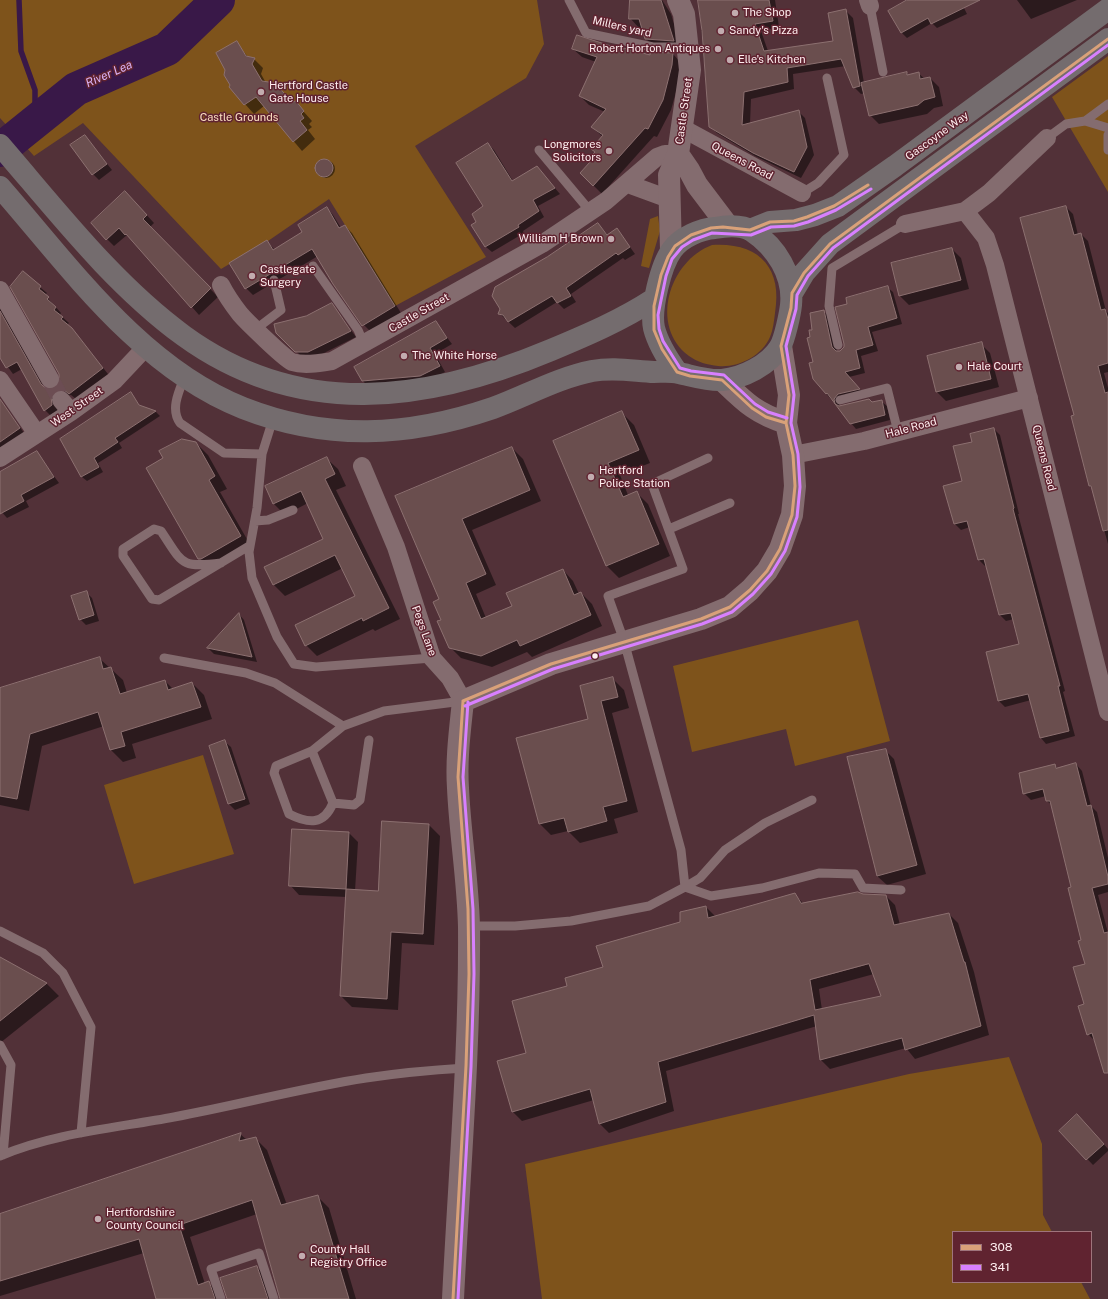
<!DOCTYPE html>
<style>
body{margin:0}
#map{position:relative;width:1108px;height:1299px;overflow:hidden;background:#523138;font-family:"Public Sans",sans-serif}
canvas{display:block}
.legend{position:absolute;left:952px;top:1231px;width:140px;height:52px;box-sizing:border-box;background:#602330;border:1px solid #9f747c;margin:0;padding:5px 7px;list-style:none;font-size:12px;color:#feeeef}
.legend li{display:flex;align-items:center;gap:8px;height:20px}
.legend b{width:20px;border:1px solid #9f747c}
</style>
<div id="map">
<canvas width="1108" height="1299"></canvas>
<ul class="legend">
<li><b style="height:5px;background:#d9a179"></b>308</li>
<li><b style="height:5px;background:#d880ff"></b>341</li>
</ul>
</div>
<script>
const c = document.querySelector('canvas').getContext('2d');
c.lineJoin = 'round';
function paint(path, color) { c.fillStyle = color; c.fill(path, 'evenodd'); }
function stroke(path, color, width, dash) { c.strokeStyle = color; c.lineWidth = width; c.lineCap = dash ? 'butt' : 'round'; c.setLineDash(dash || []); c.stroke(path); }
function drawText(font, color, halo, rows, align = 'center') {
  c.font = font + ' "Public Sans",sans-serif'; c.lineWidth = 3; c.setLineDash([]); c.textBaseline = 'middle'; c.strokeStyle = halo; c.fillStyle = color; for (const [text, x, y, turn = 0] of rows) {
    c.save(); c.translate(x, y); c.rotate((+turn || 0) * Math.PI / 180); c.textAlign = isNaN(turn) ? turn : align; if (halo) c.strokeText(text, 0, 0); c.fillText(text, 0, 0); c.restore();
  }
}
paint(new Path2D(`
 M0,0H537L544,44L526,78L415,146L486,257L395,306L329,199L268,241L221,269L83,123L34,156L0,118Z
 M1108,56V192L1052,97Z
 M658,216L660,231L649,268L641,266L650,219Z
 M712,245C758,242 783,267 775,313C774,321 773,330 770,337C762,356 738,368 718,366C708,365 697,362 689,356C649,326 669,261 712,245Z
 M858,620L890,741L795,766L786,729L692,752L673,666Z
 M203,755L234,854L134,884L104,785Z
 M1009,1057L1042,1144L1043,1215L1052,1232H953V1282H1081L1090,1299H542L525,1164L909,1074Z`), '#7e531b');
paint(new Path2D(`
 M629,0H662L671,14L682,50L656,48L646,39L642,28H639L630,18V0Z
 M699,0H775L779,27L761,31L768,51L835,42L846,11L853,18L864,83L907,73L909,75L918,73L925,79L930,78L939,87L943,106L934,108L927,114L879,124L870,115L865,93L861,94L854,87L846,66L793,74L794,89L751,99L750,124L798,111L805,118L814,155L801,178L755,156L717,133L709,126Z
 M909,0H960L967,14L937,28L932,23L907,38L902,33L890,11Z
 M1017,0H1077L1031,19Z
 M236,43L249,58L254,59L263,68L261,74L266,83L292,103L295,102L312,121L309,124L312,127L308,130L315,139L302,151L264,106L254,114L245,104Z
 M573,49L621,51L652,57L673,54L681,63V74L671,110L657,137L654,136L602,194L581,173L591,162L603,137L592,127L605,112L589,105L580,96L596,62L582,57Z
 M85,136L112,170L99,180L93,174Z
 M488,144L494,150L513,181L537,167L560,194L538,206L544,217L523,231L524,233L492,252L486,247L473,225L478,222L485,206Z
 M317 169a9 9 0 1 1 18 0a9 9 0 1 1-18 0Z
 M133,200L154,223L150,227L218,297L199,315L134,241L127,235L114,246L107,239Z
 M1066,207L1073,214L1078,235L1081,234L1088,241L1106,311L1108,313V372L1104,373L1108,388V544L1093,489L1089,486L1075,416Z
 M327,208L333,215L341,228L345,226L352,233L401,313L370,331L364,325L318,256L253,295L246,288L231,263L267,242L275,250L304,232Z
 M598,224L608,235L617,229L635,254L625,260L623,258L571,294L576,302L564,309L557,302L515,328L500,314L547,257Z
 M952,249L961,258L969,289L909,305L900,296Z
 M23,273L47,293L45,295L61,313L60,315L69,323L67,325L77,335L108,374L76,399L71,395L60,397L56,403L58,411L51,416L45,410L22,369L13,374L0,356V308L45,389H56L60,384V374Z
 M887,287L893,292L902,324L872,332L878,351L861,356L865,373L849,377L864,394L844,399L839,404L840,407L881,401L887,406L890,420L856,429L814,379L813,331L823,311L829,316L837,352H840L845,348L849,305Z
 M332,304L356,337L314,358L302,357L277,332Z
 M436,323L452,344L435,354L445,372L426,382L369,387L363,381Z
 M981,344L990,353L999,387L946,401L937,392L928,357Z
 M130,393L141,407L156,412L160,416L119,443L122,448L98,463L103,472L87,481L82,477L61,440Z
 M0,413H9L25,434L0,451Z
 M622,413L634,425L650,463L620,475L628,495L636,492L648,504L670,556L619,578L607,566L554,441Z
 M994,429L1000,435L1019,514H1018L1065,691L1063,692L1075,736L1046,744L1041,738L1031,700L1005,707L999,701L987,653L1020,645L1014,619L1006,621L1000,615L987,565L985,566L979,560L970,527L961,530L955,524L945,486L963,481L973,442Z
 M196,443L208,455L227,489L220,492L252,548L211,570L199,558Z
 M512,448L523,459L541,501L472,530L496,585L476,594L486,618L513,607L563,570L573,581L579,594L581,593L592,604L602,626L532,657L527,652L492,667L461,658L450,647L442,620L440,600L396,497Z
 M37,453L59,483L26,501L29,507L7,518L0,510V473Z
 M326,458L338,469L346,486L336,490L400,619L375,631L373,629L317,656L306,645L357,596L343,568L285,596L274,585L266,568L324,539L308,503L285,515L274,504L266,486Z
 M86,592L92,598L99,621L86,625L80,619Z
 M239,614L244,620L257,662L214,654L208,648Z
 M99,658L123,680L127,693L165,681L173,689L192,683L204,695L212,719L132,744L136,758L123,762L111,750L104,726L42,746L29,811L0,805V689Z
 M612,678L624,690L629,708L612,713L638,812L614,819L618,833L580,843L568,831L551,835L540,824L589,720Z
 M225,742L231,747L250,804L235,810L229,804L210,747Z
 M885,750L894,759L926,874L887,885L877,876Z
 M1076,764L1082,771L1091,806L1097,812L1108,858V892L1098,895L1108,933V1071L1094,1040L1088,1034L1085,1005L1086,965L1082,941L1072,888L1053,806L1047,801L1046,796L1031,800L1024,793L1055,766L1058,768Z
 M429,825L440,836L434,945L402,943L398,1010L352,1007L341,996L347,897L299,895L290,885L293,830L349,833L358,842L355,891L379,892Z
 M794,894L804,904L862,895L886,896L895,905L900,925L949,914L958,923L974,972L989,1035L915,1059L906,1048L830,1069L821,1060L817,1026L666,1071L674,1111L609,1133L600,1124L594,1100L522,1121L513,1112L527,1054L569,987L604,968L706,907L715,916ZM874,974L882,997L822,1010L819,989Z
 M0,958L47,984L59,996L0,1043Z
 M1083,1121L1108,1149V1151L1093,1165L1061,1131Z
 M240,1134L247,1140L255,1138L267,1150L287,1205L317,1196L329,1208L356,1299H280L257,1214L190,1237L205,1284L208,1282L220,1294L222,1299H157L144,1253L0,1296V1215Z
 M257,1267L269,1279L275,1299H228Z`), '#0007');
stroke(new Path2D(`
 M19,0L21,51L35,90V120`), '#391848', 5.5);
stroke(new Path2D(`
 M0,150L76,89L167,49L218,0`), '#391848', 34);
const building = new Path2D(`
 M630,0H661L674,41L645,39L639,19H629Z
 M698,0H769L773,21L755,24L764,51L833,41L828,13L846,9L860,86L853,88L841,59L787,68L788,82L744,92L742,125L799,110L807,147L794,172L753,153L709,127L702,31Z
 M907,0H980L931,24L928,18L901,33L888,11Z
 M577,35L620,49V47L650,55V52L673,53L672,65L663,100L648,129L645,128L593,186L580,173L590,162L587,160L595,152L591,149L603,135L591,127L606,109L579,96L597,57L572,49Z
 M237,41L246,56L255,58L252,64L262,81L275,83L292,102L296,101L304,111L301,114L304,118L300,121L307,130L293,142L256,97L244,105L229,87L230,85L224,75L225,70L216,53Z
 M907,72V75L919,72L920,79L930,77L935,97L924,100L918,105L869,116L861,83Z
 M85,135L107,164L92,175L70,145Z
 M488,143L512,181L537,166L555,188L533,200L539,211L518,225L519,227L485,247L471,225L476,222L472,214L483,206L456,163Z
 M315 168a9 9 0 1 1 18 0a9 9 0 1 1-18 0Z
 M125,191L147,215L143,219L211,288L191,308L126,234L125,235L119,228L106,240L91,223Z
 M1066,206L1074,235L1081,233L1101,310L1105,309L1108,319V363L1098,366L1105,393L1108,392V530L1103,531L1091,486H1089L1071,416L1074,415L1020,218Z
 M327,207L339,228L345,225L395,306L362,326L333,284L312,249L245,289L229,263L267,240L273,250L302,232L298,225Z
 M598,223L607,235L617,228L630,247L618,255L616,253L566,288L571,296L557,303L552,296L508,322L503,315L498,314L500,309L492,296L495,287L547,257Z
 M952,248L961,280L899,296L891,263Z
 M23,271L41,286L39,289L49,297L47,299L56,307L54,310L63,317L61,319L72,328L103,368L69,394L64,390L55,392L51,397L52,405L44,411L17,362L6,368L0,358V311L41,384L45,388L50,389L55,388L59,384V374L10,287Z
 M888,286L897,318L868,327L873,345L856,350L860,368L845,372L860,389L838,394L834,399L835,404L839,406L869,399L872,402L882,400L885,415L850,424L827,393L826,394L813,379L809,363L813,362L807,338L810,337L809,330H812L810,313L824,310L832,347L836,351H840L844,347V344L835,307L847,304L846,298Z
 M332,303L351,331L308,352H295L276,333L274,324L306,316Z
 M436,321L447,338L430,348L440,366L420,376L362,381L354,367Z
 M982,342L991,379L936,392L927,356Z
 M131,392L139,405L156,411L115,438L118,442L94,458L99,467L81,477L60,439Z
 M0,399L20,428L0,442Z
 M622,411L639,450L608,463L623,497L637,491L659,544L606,566L553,441Z
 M994,428L1014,508L1013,509L1060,686H1058L1069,731L1040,738L1028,694L998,701L986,652L1019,644L1011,613L999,615L984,559L978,560L967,521L954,524L943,486L962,481L953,446L972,442L970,434Z
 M182,439L196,442L215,476L209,480L241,536L201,559H198L146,468L163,458L159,451Z
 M512,447L530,490L462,519L486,574L466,583L481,619L512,606L506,593L563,569L574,595L581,592L591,615L520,646L517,640L481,656L449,648L437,621L441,620L433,602L439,599L395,496Z
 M37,451L54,477L21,495L24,501L0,514V472Z
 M327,457L335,474L325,479L389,608L363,621L362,618L305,646L295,625L355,596L335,555L273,585L264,567L323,539L301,491L273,504L265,486Z
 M87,591L94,615L79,620L71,596Z
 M239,613L252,657L207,648Z
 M100,657L103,669L111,667L120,694L165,680L168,690L192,682L201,707L121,732L125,746L110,750L98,712L30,734L17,799L0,796V688Z
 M613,677L618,697L601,701L627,801L603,807L607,821L568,832L564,818L539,824L516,738L588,719L580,686Z
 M225,740L245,799L228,804L209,746Z
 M886,749L917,865L877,876L847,757Z
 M1076,763L1087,806L1091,805L1108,877V884L1092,888L1104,933L1108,932V1073H1104L1092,1033L1087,1035L1078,1006L1084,1004L1073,967L1085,964L1078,941L1081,940L1068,888L1071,887L1050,801H1046L1043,789L1023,794L1019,773L1055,764L1056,768Z
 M382,821L429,824L423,934L391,932L387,999L340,996L346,889L378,891Z
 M292,829L349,832L346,889L289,886Z
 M858,892L863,894L886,895L894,925L949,913L964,962H965L981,1026L905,1050L902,1038L820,1060L814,1015L658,1062L666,1102L599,1124L590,1089L512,1112L497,1061L526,1053L512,1001L567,986L565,978L603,967L596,946L680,922V912L706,906L708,918L795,893L801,903ZM869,964L881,996L815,1010L810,980Z
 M0,957L47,983L0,1021Z
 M1077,1114L1104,1144L1086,1160L1059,1131Z
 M241,1133L239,1141L256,1137L281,1205L318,1195L349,1299H280L252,1200L179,1225L198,1285L209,1281L215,1299H156L139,1239L0,1281V1214Z
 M257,1266L268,1299H227L220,1278Z`);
paint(building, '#6a4e4e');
stroke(building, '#8c7070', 1);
stroke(new Path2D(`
 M50,379L61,400`), '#6c4d53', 18, [18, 9]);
stroke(new Path2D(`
 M569,0L586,33L653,47H688
 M870,6L883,72
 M1085,121L1108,128
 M1108,135V150
 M1047,138L1066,124L1085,121L1108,104
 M539,150L590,211
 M802,193L818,183L844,155L827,78
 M313,266L358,330L364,344
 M256,329L281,310L274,280
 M838,345L829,306L832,268L905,224
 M185,376C179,391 170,409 180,423L224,453L262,454
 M840,400L887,388L898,432
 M273,419L262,454L257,508L249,552L252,578L277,637L294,664L316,667L432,658
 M255,521L268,520L293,510
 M669,529L730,503
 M221,563C180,568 183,564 161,531L154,529L123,549V556L152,599L159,600L249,546
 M164,658L246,673L275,683L343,726L384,711L463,701
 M312,751L276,766L274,773L289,814C309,824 324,825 333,803L312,751L343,726
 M333,803L354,805L360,800L369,740
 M685,887L711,896L762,888L819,873L855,874L863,888L901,890
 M685,887L700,878L725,850L765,823L812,800
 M469,926H515L571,921L649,906L685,887L681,850L624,641L608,596L683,569L652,484L708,458
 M0,931L43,953L63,973L91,1027L81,1133
 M0,1045L11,1065L3,1155
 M0,1156C54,1133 116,1128 174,1117C238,1105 302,1088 366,1078C399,1073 432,1070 465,1068
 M221,1299L211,1269L259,1253L274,1299`), '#846c6f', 9);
stroke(new Path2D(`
 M868,0L870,6
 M682,128L802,193
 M1047,138L989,193L965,211L986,238L995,265L1108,712
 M628,184L669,199
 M905,224L965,211
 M221,285C226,295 233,305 240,314C245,320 287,361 292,362C304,366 320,363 332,361L542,244L606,201L657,157L665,154H678
 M0,290L50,379
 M0,380L37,434
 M61,400L71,412
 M793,455L864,441L1029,398
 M0,458L71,412L114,381L146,347
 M362,466L396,547L432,658L450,678L463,701`), '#846c6f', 18);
stroke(new Path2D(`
 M678,154L689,170L697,185L728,226
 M671,250L669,175L678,154L690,70L684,14L678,0
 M722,380C745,402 755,413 786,423
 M453,1299C459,1175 470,1051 469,927C468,880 460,834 458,788C456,759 460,730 463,701L551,664L701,619L730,607L750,590L767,571L780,549L792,515L795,486L793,455L786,423L789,395L781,346`), '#846c6f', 22);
stroke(new Path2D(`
 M0,145C57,211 113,284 184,336C300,420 427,402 551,350C587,335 622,320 654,299
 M0,187C70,267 141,368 243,408C327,441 408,437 493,408C526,396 557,378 592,371C614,367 633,371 654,372C662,372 671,371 679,373C693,376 708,381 722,380C743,378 769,365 780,347C785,338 790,314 791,305C794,275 776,247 752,231C742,225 726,226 715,228C701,229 681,237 672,250C661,265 650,309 654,328C658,344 667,358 677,372
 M750,230L770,222L796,220L815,215L838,206L895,166L1108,9
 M792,293L804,273L830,244L1108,39`), '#746c6e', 22);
stroke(new Path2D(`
 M786,423L766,417L752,408L722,380L690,376L677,372L662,349L654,330V306L661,275L668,257L675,246L691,235L711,228L723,227L750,230L770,222L794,221L807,217L834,206L868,185
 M463,701L551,664L701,619L730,607L750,590L767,571L780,549L792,515L795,486L793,455L786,423L789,395L781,346L791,308L792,293L804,273L830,244L1108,39
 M453,1299L466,1066L469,974L468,909L458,777L463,701`), '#d9a179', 3);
stroke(new Path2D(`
 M787,418L768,412L755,404L724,375L691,371L680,368L663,341L659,329L658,315L666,276L672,259L682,247L693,240L712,233L751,235L771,227L794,226L808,222L836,210L871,189
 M465,706L553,669L702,624L732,612L753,594L771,574L785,551L797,517L800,487L798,454L791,423L794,395L786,346L796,309L797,295L808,276L833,248L1108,45
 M458,1299L471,1067L474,974L473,909L463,777L468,702`), '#d880ff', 3);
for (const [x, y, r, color] of [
 [735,13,4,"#c2acaf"],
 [721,31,4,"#c2acaf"],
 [718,49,4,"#c2acaf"],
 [730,60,4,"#c2acaf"],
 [261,92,4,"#c2acaf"],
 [609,151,4,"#c2acaf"],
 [611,239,4,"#c2acaf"],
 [252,276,4,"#c2acaf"],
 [404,356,4,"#c2acaf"],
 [959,367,4,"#c2acaf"],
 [591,477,4,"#c2acaf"],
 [595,656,3.5,"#feeeef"],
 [98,1219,4,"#c2acaf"],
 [302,1256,4,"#c2acaf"]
]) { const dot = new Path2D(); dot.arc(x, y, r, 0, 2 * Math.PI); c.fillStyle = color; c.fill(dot); stroke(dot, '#602330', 1.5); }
drawText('11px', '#feeeef', '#602330', [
 ["The Shop",743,13],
 ["Sandy's Pizza",729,31],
 ["Robert Horton Antiques",710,49,"right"],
 ["Elle's Kitchen",738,60],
 ["Hertford Castle",269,86],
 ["Gate House",269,99],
 ["Longmores",601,145,"right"],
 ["Solicitors",601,158,"right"],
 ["William H Brown",603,239,"right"],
 ["Castlegate",260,270],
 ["Surgery",260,283],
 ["The White Horse",412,356],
 ["Hale Court",967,367],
 ["Hertford",599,471],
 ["Police Station",599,484],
 ["Hertfordshire",106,1213],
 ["County Council",106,1226],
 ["County Hall",310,1250],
 ["Registry Office",310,1263]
], 'left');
drawText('11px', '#feeeef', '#602330', [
 ["Millers yard",622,27,13],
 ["Castle Street",684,111,-82],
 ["Gascoyne Way",937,136,-36],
 ["Queens Road",742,161,28],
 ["Castle Street",419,313,-30],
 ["West Street",77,407,-35],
 ["Hale Road",911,428,-15],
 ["Queens Road",1044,458,76],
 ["Pegs Lane",424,631,70]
]);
drawText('11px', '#fbdfc0', '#602330', [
 ["Castle Grounds",239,118]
]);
drawText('italic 12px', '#dab3f7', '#602330', [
 ["River Lea",109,74,-24]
]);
</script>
